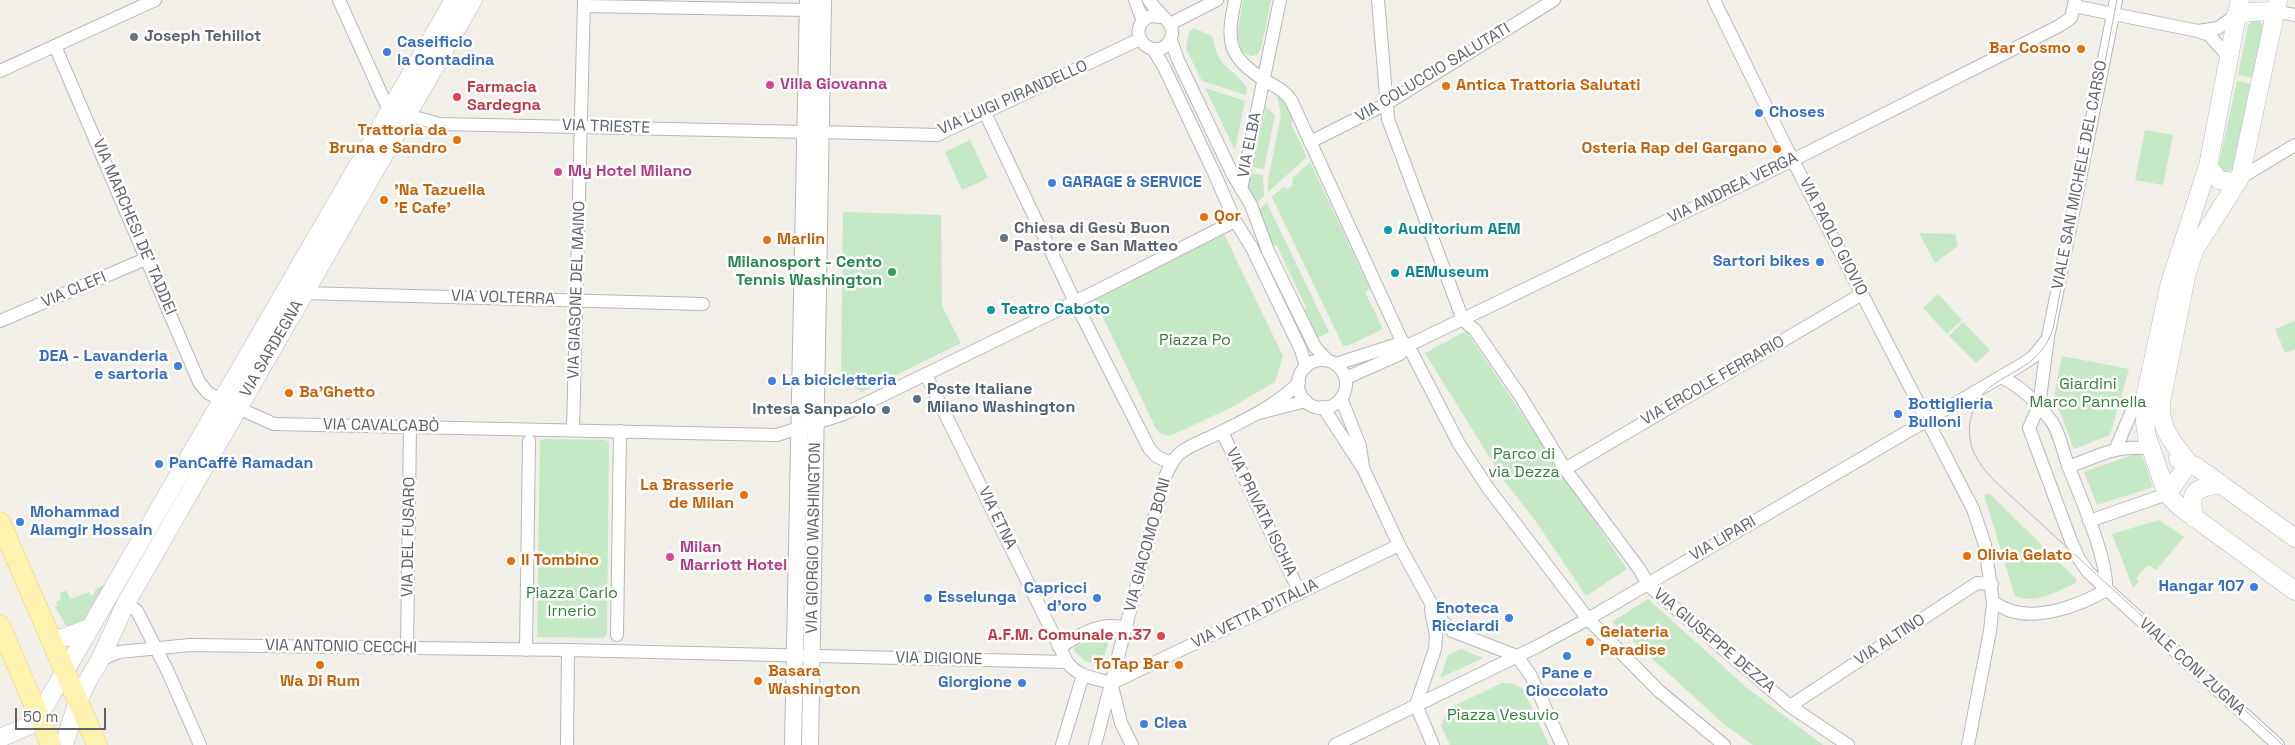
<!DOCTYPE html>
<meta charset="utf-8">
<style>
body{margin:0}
#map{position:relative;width:2295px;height:745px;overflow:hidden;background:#f1efe8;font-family:"Space Grotesk",sans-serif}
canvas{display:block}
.scale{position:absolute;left:15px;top:708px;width:91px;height:22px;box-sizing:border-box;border:2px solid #5f6368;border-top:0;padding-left:6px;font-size:15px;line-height:18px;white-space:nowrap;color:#5f6368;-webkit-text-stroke:4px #fff;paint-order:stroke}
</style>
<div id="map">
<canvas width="2295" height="745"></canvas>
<div class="scale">50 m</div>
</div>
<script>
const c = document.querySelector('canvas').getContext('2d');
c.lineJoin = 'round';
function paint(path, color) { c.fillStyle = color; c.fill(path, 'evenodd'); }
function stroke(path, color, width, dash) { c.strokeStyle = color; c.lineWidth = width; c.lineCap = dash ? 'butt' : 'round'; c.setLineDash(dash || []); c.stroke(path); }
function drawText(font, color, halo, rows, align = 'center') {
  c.font = font + ' "Space Grotesk",sans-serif'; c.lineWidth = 5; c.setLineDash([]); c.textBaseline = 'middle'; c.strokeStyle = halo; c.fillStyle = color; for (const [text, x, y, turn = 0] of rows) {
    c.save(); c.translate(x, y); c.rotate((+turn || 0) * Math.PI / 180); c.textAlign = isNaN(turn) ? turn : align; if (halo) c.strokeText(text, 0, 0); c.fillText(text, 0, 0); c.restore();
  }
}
paint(new Path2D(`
 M1243,0H1271L1261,49L1257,55L1252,56L1242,52L1237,36Z
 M2254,20L2261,22L2263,29L2253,78L2238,75L2248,25Z
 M1194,28L1212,36C1219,71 1230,64 1247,88L1246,95L1202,81L1186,49L1189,32Z
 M2237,81L2252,84L2234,169L2225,173L2220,168L2219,163Z
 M1205,88L1245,101L1235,150Z
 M1277,96L1284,101L1293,118L1291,124L1307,157L1268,192V180L1281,115Z
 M1266,107L1275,115L1264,169L1249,167L1250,162L1255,159Z
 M2145,130L2173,135L2163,185L2135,180Z
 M970,140L988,178L962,190L945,152Z
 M1310,162L1370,289L1365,292L1383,329L1349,345L1343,346L1272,197L1283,187L1287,189L1292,186L1293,178Z
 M1248,173L1263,175L1264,196L1256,204L1247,187Z
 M1267,203L1329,332L1317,338L1304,313L1306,307L1277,246L1271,244L1258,210Z
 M843,212L941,215L942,306L961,343L862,392L841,378Z
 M1223,232L1283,356L1275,382L1232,407L1170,436L1162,434L1156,429L1093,296Z
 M1919,233L1955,234L1958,246L1935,263Z
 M1938,294L1962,320L1947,334L1923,308Z
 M2295,321V349L2285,353L2275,329Z
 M1963,322L1990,350L1976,363L1949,336Z
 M1466,331L1627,569L1586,596L1537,523L1503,479L1425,353Z
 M2062,356L2129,369L2110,435L2074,449L2054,397Z
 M544,439L606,440L609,443L607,634L604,638L537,637L540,441Z
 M2141,452L2153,487L2097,505L2084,472Z
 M1990,494L2076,579V583C2055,592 2038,604 2015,596L1984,495Z
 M2159,520L2184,537L2156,570L2148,565L2136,578L2139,581L2133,588L2112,534Z
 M109,582L85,619L69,630L55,607L58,606L56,602L61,600L60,593L66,590L70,599L90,592V596L93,595L96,589Z
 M1648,599L1747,688L1823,745H1753L1725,725L1612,622Z
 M1106,632L1111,635L1101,665L1085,661L1074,651L1075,647Z
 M1461,649L1483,658L1440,678L1448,655Z
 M1502,683L1514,684L1523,689L1549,745H1450L1441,726L1448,709Z`), '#c5e8c5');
const minor = new Path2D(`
 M339,0L385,102L392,107
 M1135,0L1143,21
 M1149,0C1154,9 1169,20 1171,27C1173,32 1172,37 1169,42C1154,64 1121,31 1150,16L1162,17
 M1235,0C1227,39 1226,56 1263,79C1274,86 1283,89 1291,100L1401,339L1412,353L1459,444L1488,488L1588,619L1659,691L1724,745
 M1378,0L1388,119L1463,320L1475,330L1521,397L1565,469L1640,570L1649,586L1790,706L1848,745
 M1714,0L1786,147L1973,509L1985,545L1993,603L1990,631L1968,745
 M2116,0L2048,337L2039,406L2029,428L2071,541L2079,559L2088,572L2278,745
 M584,6L808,10
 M2074,6L2198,31L2209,35L2228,56
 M2275,11L2295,15
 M1170,24L1217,0
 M2198,31L2218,28L2236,15
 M1171,40L1178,60L1232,173L1251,205L1268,251L1315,347L1327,360
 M55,46L199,382L208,393L222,400
 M1153,49L1164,67L1216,177L1235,221L1251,246L1301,350L1306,367
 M0,71L155,0
 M985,113L1075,302L1149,448L1156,456L1171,463
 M407,115L440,124L806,132
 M821,132L937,135L1140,39
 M1310,142L1386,104L1554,0
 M2240,178L2295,145
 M1241,189L1280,0
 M304,293L703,304
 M0,321L148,258
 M1405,347L1793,160L2059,26L2071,18L2075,0
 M1298 384a24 24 0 1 1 48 0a24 24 0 1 1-48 0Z
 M1336,364L1395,345L1405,347
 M926,375L1067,662C1078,677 1094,678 1112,683
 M2001,377C2022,387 2038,403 2052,422C2060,434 2063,452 2068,465C2080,497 2108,558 2106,590
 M1346,378L1400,354L1405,347
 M1341,398L1360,446L1363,467
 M1323,407L1364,470L1399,545L1438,616L1452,631L1517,656L1531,676L1562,745
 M238,408L274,424L777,435L844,414L1091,294L1235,221
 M1259,413L1306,401
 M573,430L584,0
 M1222,432L1300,593
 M2116,448L2134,406L2146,393
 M2068,467C2102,455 2115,444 2152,449
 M1565,469L1862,294
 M2089,521L2167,494
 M126,603L137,611L169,674L200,745
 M1993,603C1999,605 2005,609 2011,611C2040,620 2081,605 2106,590
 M1431,610L1436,636L1435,649L1416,705L1433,745
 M617,635L620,431
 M1059,647C1084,634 1097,621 1127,628
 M407,648L410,427
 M526,650L529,441
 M100,660L119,652L190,645L568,650L1067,662
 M1112,683L1399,545
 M1112,686L1121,723L1132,745
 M1790,706L1977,583L1992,584
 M567,745L568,650
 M1062,745L1083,675
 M1095,745L1165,477C1169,469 1172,460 1179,454C1188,446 1202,441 1213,436C1239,423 1280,404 1299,382
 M1335,745L1538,646L1588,619L2021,365L2033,357L2046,341`);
const tertiary = new Path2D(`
 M793,745L808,0
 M810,745L823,0`);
const secondary = new Path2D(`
 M2240,0L2208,166L2170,283L2146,393L2145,423L2147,437L2167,494L2180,507L2295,591
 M2236,15L2249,12L2275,11
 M2208,166L2219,180L2232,182L2240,178
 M2178,459L2197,467L2295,538
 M2189,463C2173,444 2159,427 2161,402L2187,272L2195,249L2240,178L2278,0
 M2167,494L2189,463
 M2194,518C2189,490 2194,489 2221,484
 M52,639L66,637L89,628
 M0,738L28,726L39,716L454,0
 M64,745L78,701L87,682L100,660L126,603L473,0`);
const primary = new Path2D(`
 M0,522L97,745
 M0,625L51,745`);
stroke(minor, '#b5b8bc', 14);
stroke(tertiary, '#b5b8bc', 18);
stroke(secondary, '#b6babf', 19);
stroke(primary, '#f2c960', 21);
stroke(minor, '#fff', 12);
stroke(tertiary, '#fff', 16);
stroke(secondary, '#fff', 18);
stroke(primary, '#fff2af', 20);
stroke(new Path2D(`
 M2117,0L2053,329C2041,363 2019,367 1993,385C1969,401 1962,436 1978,460C1986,474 2000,486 2012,497L2283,745`), '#b6b7b8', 1);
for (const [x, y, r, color] of [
 [134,37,5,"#6b7280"],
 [2081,49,5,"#e8710a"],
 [387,52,5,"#3f7fe0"],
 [770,85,5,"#d1479c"],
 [1446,86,5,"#e8710a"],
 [457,97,5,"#e0444e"],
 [1759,113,5,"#3f7fe0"],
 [457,140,5,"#e8710a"],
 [1777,149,5,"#e8710a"],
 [558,172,5,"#d1479c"],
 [1052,183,5,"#3f7fe0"],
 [384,200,5,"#e8710a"],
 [1204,217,5,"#e8710a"],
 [1388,230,5,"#0f9aa8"],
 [1004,238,5,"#6b7280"],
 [767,240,5,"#e8710a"],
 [1820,262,5,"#3f7fe0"],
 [892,272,5,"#2e9e5b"],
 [1395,273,5,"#0f9aa8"],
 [991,310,5,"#0f9aa8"],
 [178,366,5,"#3f7fe0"],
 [772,381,5,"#3f7fe0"],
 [289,393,5,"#e8710a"],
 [917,399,5,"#5c6f8a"],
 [886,410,5,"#5c6f8a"],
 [1898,414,5,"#3f7fe0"],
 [159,464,5,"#3f7fe0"],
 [744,495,5,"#e8710a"],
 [20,522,5,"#3f7fe0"],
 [1967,556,5,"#e8710a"],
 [670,557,5,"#d1479c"],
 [511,561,5,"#e8710a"],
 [2254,587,5,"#3f7fe0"],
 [928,598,5,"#3f7fe0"],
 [1097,598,5,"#3f7fe0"],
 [1509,618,5,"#3f7fe0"],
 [1161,636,5,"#e0444e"],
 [1590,642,5,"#e8710a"],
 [1567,656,5,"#3f7fe0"],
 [320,665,5,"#e8710a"],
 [1179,665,5,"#e8710a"],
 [758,681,5,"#e8710a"],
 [1022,683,5,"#3f7fe0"],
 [1144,724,5,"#3f7fe0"]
]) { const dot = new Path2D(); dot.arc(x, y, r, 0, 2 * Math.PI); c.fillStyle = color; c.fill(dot); stroke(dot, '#fff', 2); }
drawText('bold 16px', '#5b616d', '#fff', [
 ["Joseph Tehillot",144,37],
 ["Chiesa di Gesù Buon",1014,229],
 ["Pastore e San Matteo",1014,247]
], 'left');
drawText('bold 16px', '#366cbe', '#fff', [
 ["Caseificio",397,43],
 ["la Contadina",397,61],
 ["Choses",1769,113],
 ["GARAGE & SERVICE",1062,183],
 ["Sartori bikes",1810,262,"right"],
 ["DEA - Lavanderia",168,357,"right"],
 ["e sartoria",168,375,"right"],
 ["La bicicletteria",782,381],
 ["Bottiglieria",1908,405],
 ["Bulloni",1908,423],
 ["PanCaffè Ramadan",169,464],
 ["Mohammad",30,513],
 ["Alamgir Hossain",30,531],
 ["Hangar 107",2244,587,"right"],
 ["Capricci",1087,589,"right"],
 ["d'oro",1087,607,"right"],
 ["Esselunga",938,598],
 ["Enoteca",1499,609,"right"],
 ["Ricciardi",1499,627,"right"],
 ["Pane e",1567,674,"center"],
 ["Cioccolato",1567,692,"center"],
 ["Giorgione",1012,683,"right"],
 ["Clea",1154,724]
], 'left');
drawText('bold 16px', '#c56008', '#fff', [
 ["Bar Cosmo",2071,49,"right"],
 ["Antica Trattoria Salutati",1456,86],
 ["Trattoria da",447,131,"right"],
 ["Bruna e Sandro",447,149,"right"],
 ["Osteria Rap del Gargano",1767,149,"right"],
 ["'Na Tazuella",394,191],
 ["'E Cafe'",394,209],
 ["Qor",1214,217],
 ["Marlin",777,240],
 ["Ba'Ghetto",299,393],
 ["La Brasserie",734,486,"right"],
 ["de Milan",734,504,"right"],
 ["Olivia Gelato",1977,556],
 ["Il Tombino",521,561],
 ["Gelateria",1600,633],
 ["Paradise",1600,651],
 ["ToTap Bar",1169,665,"right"],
 ["Basara",768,672],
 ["Washington",768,690],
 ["Wa Di Rum",320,682,"center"]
], 'left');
drawText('16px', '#5f6368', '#fff', [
 ["VIA COLUCCIO SALUTATI",1433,73,-31],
 ["VIA LUIGI PIRANDELLO",1013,98,-24],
 ["VIA TRIESTE",606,127,2],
 ["VIA ELBA",1250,145,-79],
 ["VIALE SAN MICHELE DEL CARSO",2080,175,-79],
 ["VIA ANDREA VERGA",1733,188,-26],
 ["VIA MARCHESI DE' TADDEI",134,227,67],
 ["VIA PAOLO GIOVIO",1833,237,63],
 ["VIA CLEFI",74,290,-23],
 ["VIA GIASONE DEL MAINO",577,290,-88],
 ["VIA VOLTERRA",503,298,2],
 ["VIA SARDEGNA",272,349,-60],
 ["VIA ERCOLE FERRARIO",1713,381,-30],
 ["VIA CAVALCABÒ",381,426,1],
 ["VIA PRIVATA ISCHIA",1261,512,64],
 ["VIA ETNA",997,518,64],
 ["VIA DEL FUSARO",409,537,-89],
 ["VIA GIORGIO WASHINGTON",814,538,-89],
 ["VIA LIPARI",1723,539,-30],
 ["VIA GIACOMO BONI",1148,545,-75],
 ["VIA VETTA D'ITALIA",1255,614,-26],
 ["VIA ALTINO",1890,640,-33],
 ["VIA GIUSEPPE DEZZA",1714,641,40],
 ["VIA ANTONIO CECCHI",341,647,1],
 ["VIA DIGIONE",939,659,1],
 ["VIALE CONI ZUGNA",2192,667,42]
]);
drawText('bold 16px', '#b23c85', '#fff', [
 ["Villa Giovanna",780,85],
 ["My Hotel Milano",568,172],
 ["Milan",680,548],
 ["Marriott Hotel",680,566]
], 'left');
drawText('bold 16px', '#be3a42', '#fff', [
 ["Farmacia",467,88],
 ["Sardegna",467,106],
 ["A.F.M. Comunale n.37",1151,636,"right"]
], 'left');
drawText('bold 16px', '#0d838f', '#fff', [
 ["Auditorium AEM",1398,230],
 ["AEMuseum",1405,273],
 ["Teatro Caboto",1001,310]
], 'left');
drawText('bold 16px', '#27864d', '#fff', [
 ["Milanosport - Cento",882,263],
 ["Tennis Washington",882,281]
], 'right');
drawText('16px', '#348238', '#fff', [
 ["Piazza Po",1195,341],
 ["Giardini",2088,385],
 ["Marco Pannella",2088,403],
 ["Parco di",1524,455],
 ["via Dezza",1524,473],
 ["Piazza Carlo",572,594],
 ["Irnerio",572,612],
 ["Piazza Vesuvio",1503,716]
]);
drawText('bold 16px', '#4e5e75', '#fff', [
 ["Poste Italiane",927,390],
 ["Milano Washington",927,408],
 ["Intesa Sanpaolo",876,410,"right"]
], 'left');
</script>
